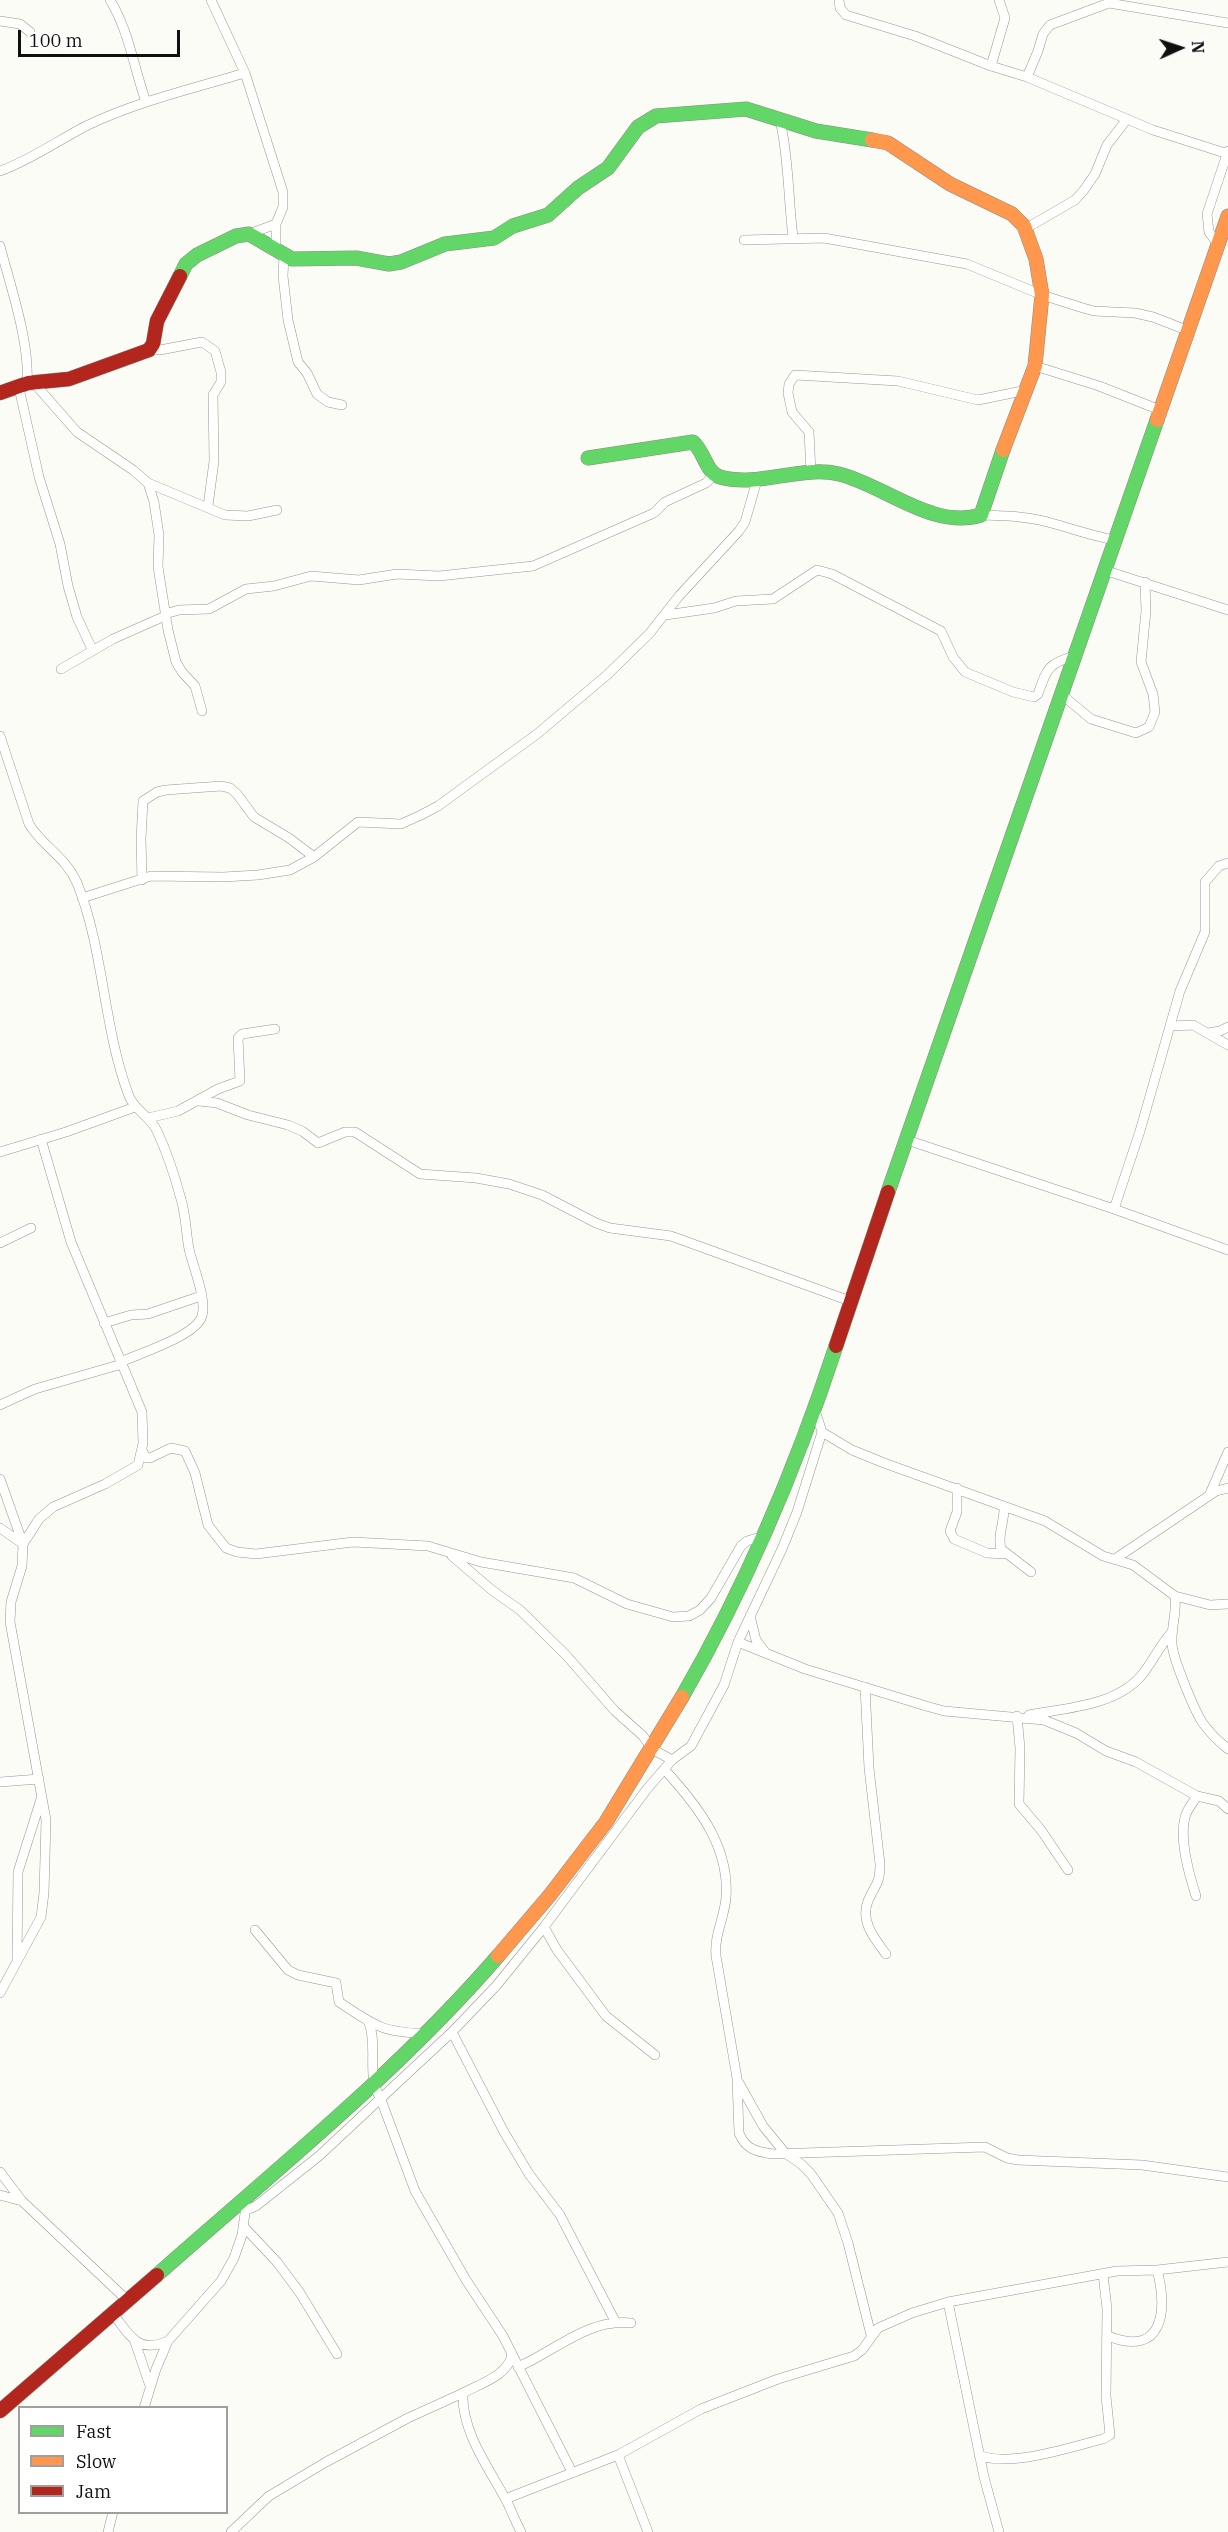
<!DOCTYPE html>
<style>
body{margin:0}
#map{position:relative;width:1228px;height:2532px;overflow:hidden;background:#fcfcf6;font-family:"IBM Plex Serif",serif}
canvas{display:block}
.legend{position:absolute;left:18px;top:2406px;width:210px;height:108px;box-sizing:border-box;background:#fff;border:2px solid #9f9f9f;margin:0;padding:8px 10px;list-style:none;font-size:18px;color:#101010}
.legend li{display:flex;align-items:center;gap:12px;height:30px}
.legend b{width:30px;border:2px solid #9f9f9f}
.north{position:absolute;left:1150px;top:18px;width:60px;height:60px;-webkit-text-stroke:4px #fff;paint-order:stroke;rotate:87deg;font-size:16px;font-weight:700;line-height:24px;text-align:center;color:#101010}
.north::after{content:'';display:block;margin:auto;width:21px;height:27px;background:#101010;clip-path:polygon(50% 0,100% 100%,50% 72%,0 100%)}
.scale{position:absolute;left:18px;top:30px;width:162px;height:27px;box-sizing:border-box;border:3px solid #101010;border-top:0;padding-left:8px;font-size:18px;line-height:21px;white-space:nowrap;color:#101010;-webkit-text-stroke:4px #fff;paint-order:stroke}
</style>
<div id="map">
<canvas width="1228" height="2532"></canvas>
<ul class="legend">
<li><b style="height:8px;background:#63d668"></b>Fast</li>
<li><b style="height:8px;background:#ff974d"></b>Slow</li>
<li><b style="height:8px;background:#b3261e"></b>Jam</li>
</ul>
<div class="north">N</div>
<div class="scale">100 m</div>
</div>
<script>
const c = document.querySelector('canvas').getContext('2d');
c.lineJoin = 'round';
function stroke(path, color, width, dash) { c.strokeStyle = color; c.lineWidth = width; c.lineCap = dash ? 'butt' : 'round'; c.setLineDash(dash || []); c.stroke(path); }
const street = new Path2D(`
 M110,0C129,31 134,68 146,102
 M211,0L245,73L283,192V207L276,224V249
 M839,0L840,8L846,15L915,36L991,66L1027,77L1153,130L1228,154
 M0,21L20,24L30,32
 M991,66L1005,18L999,0
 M1027,77L1038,51L1043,34L1050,25L1109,3L1228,23
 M780,120C789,158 788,198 793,237
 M0,171C31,160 57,141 86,126C136,102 191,89 245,73
 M1025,229L1075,200L1084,190L1095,174L1107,145L1127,119
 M249,234L276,224
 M744,240L824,238L967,264L1042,295L1083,308L1094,311L1135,313L1153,317L1189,331
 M1218,245L1209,232L1207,214L1228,151
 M0,246C10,285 30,342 27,383
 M284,256L283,276L288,320L298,362L307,373L317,394L328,402L342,405
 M149,350H160L202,342L215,351L221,372V382L213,395L214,461L208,506
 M1035,366L1099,386L1160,410
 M34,383L77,432L133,470L148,483L154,502L159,535L158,567L168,630L176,662L182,672L195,686L202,711
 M19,388L39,477L60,544L68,586L77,617L92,649
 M811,472L809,432L792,412L788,393L789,384L795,375L898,381L978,400L1027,390
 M148,483L225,515L248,516L277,510
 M981,515C1005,516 1029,516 1051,523C1073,529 1093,536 1115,540
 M1104,570L1228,610
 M165,614L179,610L209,609L246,589L274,586L311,576L359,580L397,574L439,576L533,566L654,513L665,502L706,483L714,475
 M666,615L714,608L736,601L773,599L817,570L832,574L941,631L953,657L965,672L1013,692L1034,697L1038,694C1047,669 1047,664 1074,656
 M61,669L113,639L165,616
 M1061,694L1091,719L1136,733L1149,727L1155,712L1153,694L1141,662L1146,611L1145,582
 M0,736L29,824C42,846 66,857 77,883C104,949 103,1028 129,1096C135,1111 150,1116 157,1131C167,1152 175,1177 181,1199C186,1216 186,1233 189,1249C193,1267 207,1299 202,1316C196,1336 140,1353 121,1362
 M142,880L141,839L143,801L157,792L166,790L221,786L230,788L237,794L254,817L289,838L314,857
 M82,898L151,876L223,877L258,875L290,870L314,857L358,822L401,824L421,815L438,806L537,734L607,675L649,634L679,596L739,531L745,522L757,480
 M1171,1026L1193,1025L1228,1045
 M1208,1033L1220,1031L1228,1027
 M199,1101L217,1103L248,1115L288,1125L302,1131L318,1143L345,1132H355L420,1174L476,1178L509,1184L542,1195L596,1223L610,1228L671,1236L850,1301
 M148,1118L178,1111L218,1089L240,1081L238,1038L242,1034L275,1029
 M907,1140L1114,1209L1228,1250
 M0,1152L66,1132L135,1107
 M1114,1209L1140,1131L1180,991L1205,932V882L1219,866L1228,863
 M0,1243L31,1228
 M104,1323L131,1315L148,1314L201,1296
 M0,1405L35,1389L122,1364
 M822,1432L852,1450L884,1463L1045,1521L1103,1556L1133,1565L1175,1596L1210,1605L1228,1604
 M142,1450L146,1458H150L171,1448L185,1451L195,1473L208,1525L226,1548L237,1552L256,1554L353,1542L428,1546L481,1562L574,1578L627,1604L673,1617L689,1616L700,1610L711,1598L741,1546L747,1541L764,1536
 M0,1479L23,1544L0,1528
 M957,1488V1512L950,1531L954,1539L987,1553L1004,1554
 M1209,1496L1228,1452
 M1004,1506C1005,1521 997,1535 1001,1549L1031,1572
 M452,1556L493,1591L520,1610L566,1655L615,1711L643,1736L652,1749L672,1760
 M1115,1559L1216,1491L1228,1488
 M1175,1596C1177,1613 1171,1627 1172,1643C1172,1657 1194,1709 1202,1722C1209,1732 1218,1741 1228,1749
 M750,1616L756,1640L765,1652
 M738,1642L805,1669L926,1706L944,1711L1044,1720L1076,1733L1106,1751L1136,1762L1197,1796L1219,1801L1228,1809
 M865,1687L869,1768L880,1864C880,1885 875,1884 868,1901C860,1921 874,1938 886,1954
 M1029,1715C1066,1708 1115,1706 1141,1676C1153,1662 1160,1644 1173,1631
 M1017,1716L1020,1748L1019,1804L1041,1830L1068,1870
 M664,1769C697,1805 730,1846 726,1898C724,1919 714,1935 716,1956L737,2078L739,2133C745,2149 757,2152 773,2154L985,2147L1007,2158L1018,2160L1142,2165L1228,2177
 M0,1782L39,1779
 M1196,1896C1189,1874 1179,1840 1185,1817C1187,1809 1193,1803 1197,1796
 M544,1927L557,1950L606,2016L655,2055
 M255,1930L288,1970L298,1975L336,1983L339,2002C377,2027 381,2032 428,2034
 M17,1961L18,1872L41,1799
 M0,1993L41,1917L44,1893L46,1820L10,1622L11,1602L22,1566L23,1544L39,1519L53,1507L105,1484L138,1465L143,1443L142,1412L71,1242L41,1139
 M369,2023C378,2046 366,2077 380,2097L415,2191L466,2280L503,2336L512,2354C509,2375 480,2384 463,2393C461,2430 488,2467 505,2498C511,2509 515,2521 521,2532
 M452,2032L504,2132L529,2174L560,2215L615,2321
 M739,2083L763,2126L785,2153L801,2164L811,2174L838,2213L848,2243L871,2335
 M0,2172L22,2201L128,2301
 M0,2195L22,2201
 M247,2210L256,2206L319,2156L452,2032L496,1986L544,1927L647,1789L672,1760L691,1746L724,1685L738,1642L782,1549L797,1512L822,1432L815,1410
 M243,2226L277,2262L300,2293L337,2354
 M948,2302L984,2477L999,2532
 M113,2314C131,2336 137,2354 168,2341
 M1108,2336C1163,2358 1168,2311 1157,2270
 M135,2342L150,2386
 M512,2354L572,2472
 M518,2367C555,2351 589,2318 631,2323
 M144,2408L156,2369L168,2341L221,2281L234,2258L242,2235L246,2206
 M618,2455L648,2532
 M979,2455C1010,2468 1070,2447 1103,2439L1110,2435L1106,2396L1107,2309L1103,2274
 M505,2499L618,2455L701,2409L778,2379L854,2356L862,2350L878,2328L912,2313L948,2302L1117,2271L1157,2270L1228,2262
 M108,2532L113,2512
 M231,2532L269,2496L326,2462L408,2418L463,2393`);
const fast = new Path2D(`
 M180,276L186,264L197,255L236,236L249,234L292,259L356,258L389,264L401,262L445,244L494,238L513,226L548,215L578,188L608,168L638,127L656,116L746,109L816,131L872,140
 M588,458L693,442C704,451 706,473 720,477C759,488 800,465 839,474C884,485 933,530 981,515L1003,450
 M888,1192L1157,420
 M682,1697C746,1586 796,1468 836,1346
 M157,2275C273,2172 396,2074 498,1956`);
const slow = new Path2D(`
 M872,140L888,143L950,184L1012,214L1024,226L1036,259L1042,295L1035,366L1003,450
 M1157,420L1228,216
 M498,1956L550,1895L606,1822L682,1697`);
const jam = new Path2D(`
 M0,393L28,383L69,379L149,350L153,344L157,321L180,276
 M836,1346L888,1192
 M0,2411L157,2275`);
stroke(street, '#969694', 10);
stroke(fast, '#8d8d8a', 15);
stroke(slow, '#8d8d8a', 15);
stroke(jam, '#8d8d8a', 15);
stroke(street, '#fffffe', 9);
stroke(fast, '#63d668', 14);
stroke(slow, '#ff974d', 14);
stroke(jam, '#b3261e', 14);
</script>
